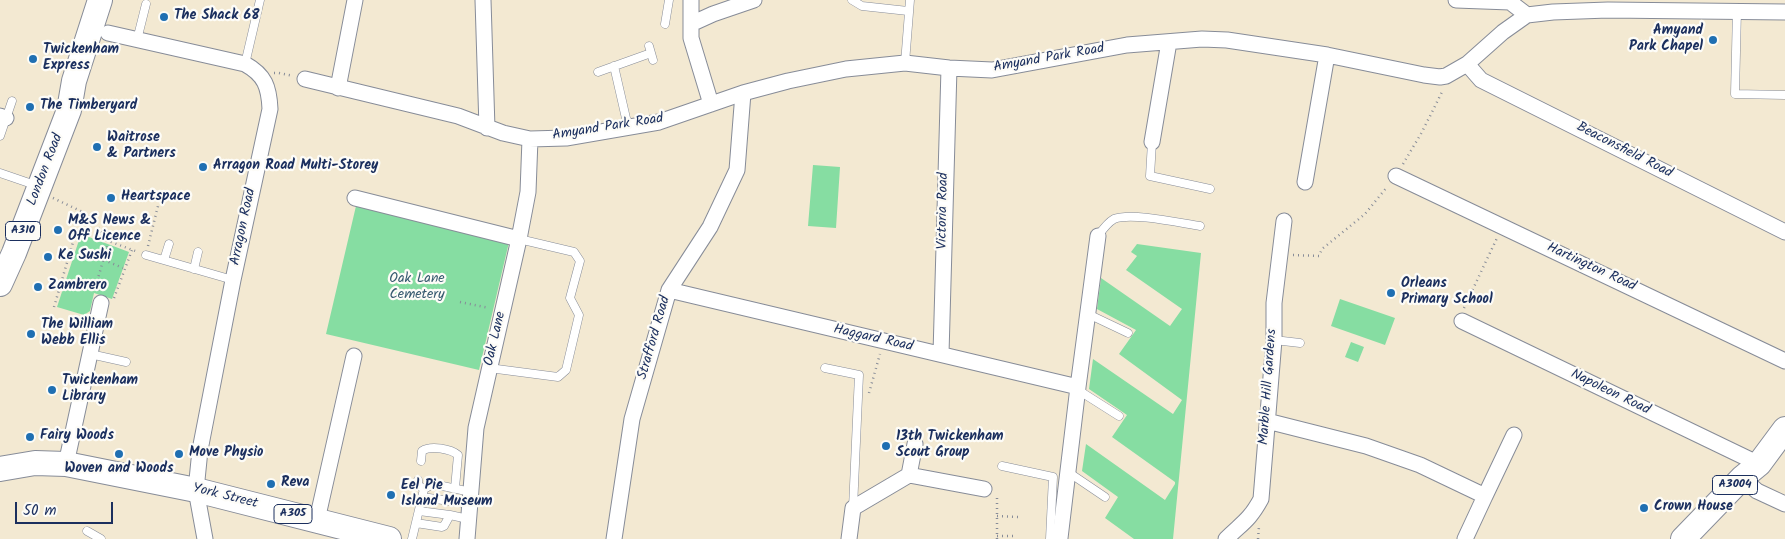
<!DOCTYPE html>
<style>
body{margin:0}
#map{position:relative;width:1785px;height:539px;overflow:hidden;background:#f3e9d2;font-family:Kalam,sans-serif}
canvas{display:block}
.scale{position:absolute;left:15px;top:502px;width:98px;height:22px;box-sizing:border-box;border:2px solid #1b2f5e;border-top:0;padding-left:6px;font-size:15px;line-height:18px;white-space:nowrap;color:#1b2f5e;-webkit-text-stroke:4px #fdfcf7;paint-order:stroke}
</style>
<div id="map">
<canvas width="1785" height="539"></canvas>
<div class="scale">50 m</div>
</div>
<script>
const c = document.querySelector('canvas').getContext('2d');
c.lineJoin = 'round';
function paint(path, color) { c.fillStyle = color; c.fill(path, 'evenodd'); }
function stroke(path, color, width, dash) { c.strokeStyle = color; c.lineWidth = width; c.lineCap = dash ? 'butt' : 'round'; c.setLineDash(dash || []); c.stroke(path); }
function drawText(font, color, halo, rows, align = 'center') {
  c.font = font + ' Kalam,sans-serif'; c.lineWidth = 4.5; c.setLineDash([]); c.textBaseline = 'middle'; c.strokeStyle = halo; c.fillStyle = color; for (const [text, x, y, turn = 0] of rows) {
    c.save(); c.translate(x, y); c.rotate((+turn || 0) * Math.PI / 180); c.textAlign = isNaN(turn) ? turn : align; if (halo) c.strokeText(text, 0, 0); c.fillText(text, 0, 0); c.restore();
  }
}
paint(new Path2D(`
 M813,165L840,167L836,228L808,226Z
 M356,206L509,242L479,370L326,334Z
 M81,234L129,252L112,299L94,293L90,311L84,315L57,307Z
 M1137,244L1201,253L1173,539H1134L1105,518L1118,497L1082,471L1086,444L1165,500L1175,484V482L1112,437L1127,415L1089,389L1093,359L1173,414L1182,400L1119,354L1136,330L1097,309L1101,278L1170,326L1182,309L1126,270L1137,256L1131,252Z
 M1340,299L1395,318L1385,345L1331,326Z
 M1351,342L1364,347L1358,362L1345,357Z`), '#86dda2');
const lane = new Path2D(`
 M852,0L862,6L908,11
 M1737,10L1735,94L1785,95
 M665,24L669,0
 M137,40L146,4
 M649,46L653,60
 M905,63L910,0
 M245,64L260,0
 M614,66L628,127
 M598,72L651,53
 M0,136L12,101
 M1152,142L1150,176L1210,189
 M0,173L38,186
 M1098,236C1103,229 1107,223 1114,219C1131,212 1180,223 1200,226
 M146,255L233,280
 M164,260L169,244
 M194,269L198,252
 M1088,314L1128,333
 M1274,340L1300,343
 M90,354L126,362
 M489,368L558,377L566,370L579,315L570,298L580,261L574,252L519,239
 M825,368L859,375L853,508
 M1078,390L1119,416
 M421,461L422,451C431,445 451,449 458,455L455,488
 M1002,466L1053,477L1050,539
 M1068,472L1105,497
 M418,480V485L424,489
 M422,497L470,504
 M419,511L450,515
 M416,523L442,527L444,526L450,515L468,519
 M87,531L101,539
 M412,539L424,489L433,484L471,492`);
const street = new Path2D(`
 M483,0L487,128
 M691,0V38L711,104
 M1456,0L1510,2L1527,15
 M691,24L713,14L754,0
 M108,33L245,64C265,75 269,87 270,109L233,280L200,450L196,490L205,539
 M1467,64L1481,80L1785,232
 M305,79L458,116L503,133L530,139L566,138L659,122L743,93L788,81L846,69L905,63L949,68L992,70L1127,45L1202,39L1227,40L1327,55L1424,75L1440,77L1446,76L1467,64L1503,32L1527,15L1553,12L1608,10L1785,12
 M338,88L355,0
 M0,116L6,118
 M1152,142L1169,42
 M1396,176L1785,361
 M1305,182L1327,55
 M355,198L519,239
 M669,290C805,323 942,354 1078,387L1098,236
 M1462,321L1759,464
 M941,354L949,68
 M1267,421L1366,446L1420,465L1485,496L1465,539
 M66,464L101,303
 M909,475L915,444
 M1742,478L1757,491L1785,504
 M1485,496L1514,435
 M317,520L354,356
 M1060,538L1078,387
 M467,539L476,428L519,239L528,192L530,139
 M614,539L632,419L669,290L710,227L737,170L743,93
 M849,539L853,508L909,475L984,489
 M1226,539C1242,523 1249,521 1261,499L1274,340V303L1284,221`);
const primary = new Path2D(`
 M0,284L14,253L69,110L74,81L100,0
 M0,469L35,463L66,464L196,490L389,539
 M1683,539L1742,478L1759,464L1785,429`);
stroke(lane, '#878c98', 9);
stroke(street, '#878c98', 17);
stroke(primary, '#878c98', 26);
stroke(new Path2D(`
 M274,73H279L293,76
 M1403,164L1422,132L1443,90
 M53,198L87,214L96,224L106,240L138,252
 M148,246L158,206
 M1293,255L1319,256L1322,249L1365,214L1387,187
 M104,260L123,268
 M98,291V278L108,244
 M114,298L132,250
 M460,302L489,308
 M54,307L76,232
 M1464,308L1497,238
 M869,393L880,354
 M997,516L1018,517
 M997,536H1017
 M997,539V495
 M1258,539L1259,526`), '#878c98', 2.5, [1, 4]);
stroke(lane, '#fff', 8);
stroke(street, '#fff', 15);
stroke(primary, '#fff', 24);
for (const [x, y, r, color] of [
 [164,17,5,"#1f6fb2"],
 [1713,40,5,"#1f6fb2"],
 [33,59,5,"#1f6fb2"],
 [30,107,5,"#1f6fb2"],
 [97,147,5,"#1f6fb2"],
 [203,167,5,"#1f6fb2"],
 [111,198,5,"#1f6fb2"],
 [58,230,5,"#1f6fb2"],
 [48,257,5,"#1f6fb2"],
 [38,287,5,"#1f6fb2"],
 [1391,293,5,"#1f6fb2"],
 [31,334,5,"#1f6fb2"],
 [52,390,5,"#1f6fb2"],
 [30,437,5,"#1f6fb2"],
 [886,446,5,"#1f6fb2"],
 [119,454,5,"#1f6fb2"],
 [179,454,5,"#1f6fb2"],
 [271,484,5,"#1f6fb2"],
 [391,495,5,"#1f6fb2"],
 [1644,508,5,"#1f6fb2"]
]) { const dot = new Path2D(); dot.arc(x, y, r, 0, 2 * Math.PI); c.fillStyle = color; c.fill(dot); stroke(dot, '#fdfcf7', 2); }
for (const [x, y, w] of [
 [23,231,35],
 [1735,485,45],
 [293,514,38]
]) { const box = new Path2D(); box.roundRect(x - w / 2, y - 9.5, w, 19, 4); c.fillStyle = '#fdfcf7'; c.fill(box); stroke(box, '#1b2f5e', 1); }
drawText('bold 12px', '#1b2f5e', null, [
 ["A310",23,231],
 ["A3004",1735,485],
 ["A305",293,514]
]);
drawText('bold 14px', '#1b2f5e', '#fdfcf7', [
 ["The Shack 68",174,17],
 ["Amyand",1703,32,"right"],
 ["Park Chapel",1703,48,"right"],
 ["Twickenham",43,51],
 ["Express",43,67],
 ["The Timberyard",40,107],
 ["Waitrose",107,139],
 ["& Partners",107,155],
 ["Arragon Road Multi-Storey",213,167],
 ["Heartspace",121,198],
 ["M&S News &",68,222],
 ["Off Licence",68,238],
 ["Ke Sushi",58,257],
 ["Orleans",1401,285],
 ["Primary School",1401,301],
 ["Zambrero",48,287],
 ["The William",41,326],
 ["Webb Ellis",41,342],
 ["Twickenham",62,382],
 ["Library",62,398],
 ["Fairy Woods",40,437],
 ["13th Twickenham",896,438],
 ["Scout Group",896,454],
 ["Move Physio",189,454],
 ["Woven and Woods",119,470,"center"],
 ["Reva",281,484],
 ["Eel Pie",401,487],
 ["Island Museum",401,503],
 ["Crown House",1654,508]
], 'left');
drawText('14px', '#1b2f5e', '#fdfcf7', [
 ["Amyand Park Road",1049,59,-10],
 ["Amyand Park Road",608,128,-9],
 ["Beaconsfield Road",1624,151,27],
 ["London Road",46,170,-69],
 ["Victoria Road",944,211,-89],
 ["Arragon Road",244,227,-78],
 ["Hartington Road",1591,268,25],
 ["Strafford Road",655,338,-74],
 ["Oak Lane",496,339,-77],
 ["Haggard Road",873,339,13],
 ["Marble Hill Gardens",1269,387,-86],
 ["Napoleon Road",1610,393,26],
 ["York Street",225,497,14]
]);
drawText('14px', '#365a6f', '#fdfcf7', [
 ["Oak Lane",417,280],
 ["Cemetery",417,296]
]);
</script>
